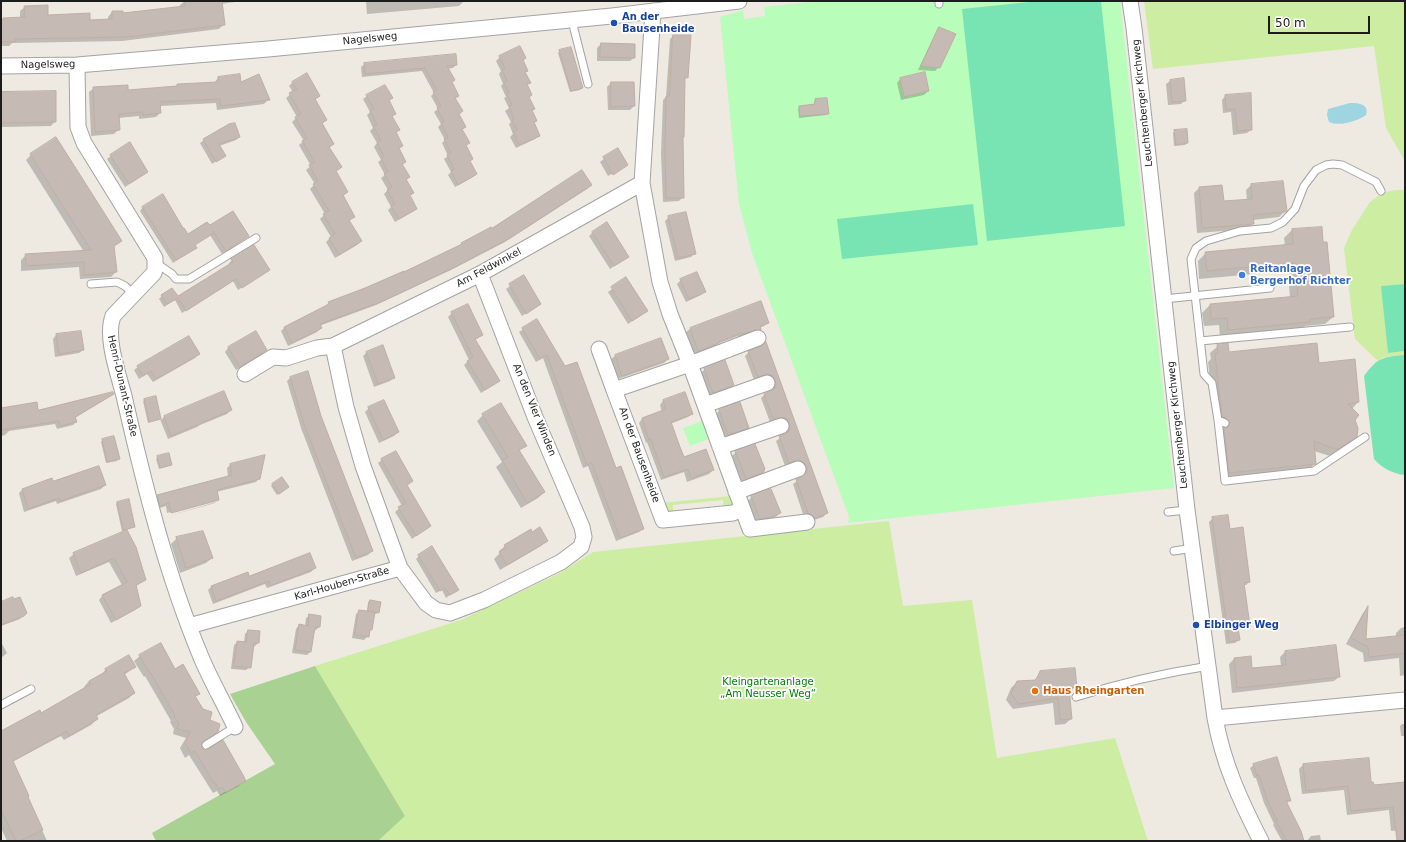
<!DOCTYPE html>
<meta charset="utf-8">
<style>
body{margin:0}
#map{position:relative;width:1406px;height:842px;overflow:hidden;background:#eee9e1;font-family:"DejaVu Sans",sans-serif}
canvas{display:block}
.frame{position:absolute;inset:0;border:2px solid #1c1c1c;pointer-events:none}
.scale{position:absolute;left:1268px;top:16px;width:102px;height:18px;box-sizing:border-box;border:2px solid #1c1c1c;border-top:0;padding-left:5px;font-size:12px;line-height:14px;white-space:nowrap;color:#1c1c1c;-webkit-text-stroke:3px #fff;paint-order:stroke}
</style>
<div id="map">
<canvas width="1406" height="842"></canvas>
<div class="frame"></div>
<div class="scale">50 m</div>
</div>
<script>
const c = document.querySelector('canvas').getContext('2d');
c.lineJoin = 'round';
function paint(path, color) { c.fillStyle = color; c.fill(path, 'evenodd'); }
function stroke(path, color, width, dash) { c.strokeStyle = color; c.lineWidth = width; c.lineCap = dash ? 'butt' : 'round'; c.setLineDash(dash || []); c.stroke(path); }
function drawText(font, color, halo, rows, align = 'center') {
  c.font = font + ' "DejaVu Sans",sans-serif'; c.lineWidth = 3.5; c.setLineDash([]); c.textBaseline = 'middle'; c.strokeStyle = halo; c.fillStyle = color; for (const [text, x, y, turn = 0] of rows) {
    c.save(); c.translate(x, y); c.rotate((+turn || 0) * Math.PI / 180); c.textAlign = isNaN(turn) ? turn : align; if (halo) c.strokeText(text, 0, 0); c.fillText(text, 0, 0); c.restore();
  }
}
paint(new Path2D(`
 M1144,1H1405V161L1386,128L1374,46L1153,69Z
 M1396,190H1405V284L1382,286L1388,353L1405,351V355L1384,357L1378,361L1355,339L1344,248L1352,230L1370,202L1382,193Z
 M732,496V503L724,510L723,500L673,505V516L668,513L661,503Z
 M889,521L903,606L972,600L997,758L1115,738L1148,841H378L405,816L315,666L461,620L558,574L593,552Z`), '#cceda2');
paint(new Path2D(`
 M315,666L405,816L378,841H156L152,833L275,764L246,722L230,694Z`), '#a9d192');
paint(new Path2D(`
 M819,1H1120L1174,488L848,523L849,517L752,253L739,204L720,17L743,10L744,19L765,16L764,7Z
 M705,420L711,438L690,446L683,428Z`), '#b9fdba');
paint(new Path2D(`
 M1039,1H1101L1125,226L987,241L962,9Z
 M973,204L978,245L842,259L837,219Z
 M1405,284V351L1388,353L1381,286Z
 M1405,355V475C1393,474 1382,468 1374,459L1364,376C1378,357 1383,357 1405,355Z`), '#78e4b3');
paint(new Path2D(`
 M1350,103C1359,103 1369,104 1366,115C1358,121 1339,127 1329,122L1327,115L1328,109Z`), '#9ed5e0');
paint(new Path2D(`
 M185,1H242L221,4L223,25L219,29L122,41L12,43L9,46H1V21L3,19L20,18V11L25,7L47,16L89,21H108V17L112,12L122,14L181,8L180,5Z
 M366,1H463V2L459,6L367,14Z
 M940,28L939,67L935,71L918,70L936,32Z
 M673,36L687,77L684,80L682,138L683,197L679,201L663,202L661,154L663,100L666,97L670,39Z
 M601,44L634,58L630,61H597V48Z
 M560,51L582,88L580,90L570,92L558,53Z
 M500,57L522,60L527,70L525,73L529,83L527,85L531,95L529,98L534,108L531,111L536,121L533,123L539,136L535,139L516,148L510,137L513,134L509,124L511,122L505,111L509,108L504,98L506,97L501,86L503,84L499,74L501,71L496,61Z
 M365,64L456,65L453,68L447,69L451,83L458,96L455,99L458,115L465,127L462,130L468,143L465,146L469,161L476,174L473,177L455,187L448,175L451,172L444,159L448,156L442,143L445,140L438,127L441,124L434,112L438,109L431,96L434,93L422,71L362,77L361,67Z
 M218,78L240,83L268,100L264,104L217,110L216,103L160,106V113L156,117L139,119V116L118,118L119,129L114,134L91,136L89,92L94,88L127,91L175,87L177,85L214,83Z
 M900,79L928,91L924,95L901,100L897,83Z
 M1170,81L1185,100L1181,104L1168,105L1166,84Z
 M293,82L319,95L315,100L326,120L321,124L333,144L329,148L340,167L335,172L347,192L343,196L354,217L349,221L361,241L357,245L335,258L326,242L331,237L320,219L325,214L310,189L315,184L306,170L311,166L299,145L304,141L292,122L297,117L286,98L293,92L289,86Z
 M611,83H633L634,106L630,110H608L607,87Z
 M1,93L55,121L51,126L1,127Z
 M367,96L391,98L388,101L395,114L391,117L398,130L395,133L402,146L398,149L405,161L402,165L409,177L406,180L412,193L409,196L416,208L412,212L395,222L388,210L391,207L384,194L388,190L381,178L385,175L378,162L381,160L374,147L377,143L370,131L373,128L367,115L370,112L363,99Z
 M1225,96L1251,130L1247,133L1233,135L1231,112L1223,113L1222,100Z
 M815,100L828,113L826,115L799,118L798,108L800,107L814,105V102Z
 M230,125L239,137L236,140L219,146L224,156L212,164L200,143L204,140Z
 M1175,131L1187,143L1185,145L1174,146L1173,133Z
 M617,149L627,165L624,168V167L608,176L600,162Z
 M31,155L121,241L113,247L116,272L111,277L80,279L79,267L21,271V260L26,255L84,252L26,160Z
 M111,156L147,172L125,187L107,159Z
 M1283,182L1286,210L1279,217L1253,220V223L1248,229L1197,233L1194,193L1199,188L1223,202L1247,200L1246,190L1251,185Z
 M591,185L587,189L505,242L451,270L376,305L319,326L321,328L317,332L288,346L281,331L284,328L325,307L329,303L403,272L458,247L462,244L491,228V230Z
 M143,207L183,230L188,235L209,227L248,236L222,254L210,235L194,245L195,248L192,251L173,263L140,211Z
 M669,217L695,253L691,257L675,261L665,221Z
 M1292,230L1333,317L1325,324L1305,326L1302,330L1220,337L1219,325L1204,326L1202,313L1210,305L1290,298L1288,271L1199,279L1198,261L1206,253L1285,246L1284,238Z
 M592,233L628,257L610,269L589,236Z
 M232,260L269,270L238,290L233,281L182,313L175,300L164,307L159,299L162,296L177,298L230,265L229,263Z
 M524,276L540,304L522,316L506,289Z
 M626,279L643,314L628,324L608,292Z
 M681,280L705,291L701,295L686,302L677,284Z
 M760,303L768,323L764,326L759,328L760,330L756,333H750L738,338V336L717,344L714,347L694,354L686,332L690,329Z
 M452,313L482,335L475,340L499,381L481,393L464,365L469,360L448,317Z
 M537,320L615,469L643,528L639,532L616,541L588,466L583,468L543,358L536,362L519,332Z
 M255,332L266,350L262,354L236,370L225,352L228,348Z
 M56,335L83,350L79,353L55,357L53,339Z
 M765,344L827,513L823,517L811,521L804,517L793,484L803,477V470L785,466L776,441L786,434V427L770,422L761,398L764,395L772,391V384L754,380L745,356L749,352Z
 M1218,346L1228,353L1318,364L1358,402L1352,409L1356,436L1348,444L1330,456L1314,451L1315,463L1308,471L1222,480L1217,436L1223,430L1213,406L1208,362L1211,359L1210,353Z
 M366,353L394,377L390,381L374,387L363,356Z
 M199,354L195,358L153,382L147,374L139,379L134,370L138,367Z
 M615,356L668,359L664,363L618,379L611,359Z
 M705,369L733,385L729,389L709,396L701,373Z
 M290,378L320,416L372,551L368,555L352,561L301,428L287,381Z
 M223,393L231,410L227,414L200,425L197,427L168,439L160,419L148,423L143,401L145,400L155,397L161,420L164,417Z
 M685,393L692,414L688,417L670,424L683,458L713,470L709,474L687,482L684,472L661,480L647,442L646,443L639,423L642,419L662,412L660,405L663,401Z
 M112,394L109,397L75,418L76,422L73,425L57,429L55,424L9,431L5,435L1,436V409L38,411Z
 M384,401L398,432L394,436L379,443L365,412L369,408Z
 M719,411L748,427L744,431L724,438L716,414Z
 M483,415L525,445L519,451L544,492L538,498L521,508L496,467L502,462L477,421Z
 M103,440L118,459L117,461L106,463L101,442Z
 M736,452L763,472L759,475L742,482L732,456Z
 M158,457L171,465L159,469L156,459Z
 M382,460L412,481L406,486L430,526L412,539L395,512L402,506L378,463Z
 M230,465L259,478L256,482L216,492L218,499L215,503L168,516L216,502V500L167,513L166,506L157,509L154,499L158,496L228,477L227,468Z
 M53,482L105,485L101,489L57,504L56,501L24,512L19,493L22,490Z
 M273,484L286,489L277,495L271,486Z
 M752,497L780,513L776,517L766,521L756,522L748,501Z
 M117,502L134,527L126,530L135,548L145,580L135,587L140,606L135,610L111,623L99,600L103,595L122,585L109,562L76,576L69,558L74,554L126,531H122L116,504Z
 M1213,518L1229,530L1249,582L1246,585H1243L1249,626L1246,629L1238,630L1239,640L1235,643L1226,644L1209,522Z
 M532,533L547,540L541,546L500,570L494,559L500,553L499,551L505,546Z
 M177,538L212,558L206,563L180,573L171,544Z
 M419,556L457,590L446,598L442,590L436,593L416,559Z
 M315,568L311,572L267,588L265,584L213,604L208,590L211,587L249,578Z
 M370,601L378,612L376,614L373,613L371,629L368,632V636L364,640L352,638L356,614L360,611L367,612L368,602Z
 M1367,609L1365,641L1396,637V633L1401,628L1405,627V675L1400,676L1399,658L1364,662L1363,653L1346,644L1363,613Z
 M26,612L20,619L1,626V613Z
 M310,615L319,627L316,630H313L310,652L307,655L292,653L296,629L299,625L305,626L306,618Z
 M248,631L258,643L255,646H252L250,667L246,670L231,669L234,645L238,642H244L245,634Z
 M1,642L7,653L1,658Z
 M160,644L175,670L199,693L195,697L208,720L217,731L211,737L200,744L201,748L244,780L239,786L220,796L217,791L213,793L189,755L185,758L180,748L186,738L173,734L174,729L170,722L171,721L145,676L144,677L134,661L140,656Z
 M1285,652L1339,677L1334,681L1232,693L1229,664L1234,659L1252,669L1281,666L1280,657Z
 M135,667L124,675L134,693L129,698L95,717L97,719L91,725L64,740L61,736L12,762L47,841H7L1,828V736L85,689L84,687L89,681L101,675L106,669Z
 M1041,672L1076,686L1070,692H1068L1071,719L1065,724L1055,725L1053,703L1013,709L1006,700L1011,688L1017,682L1034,681Z
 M1402,724H1405V736H1401L1400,726Z
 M1254,765L1290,800L1286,804L1303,841H1282L1273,825L1274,824L1264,803L1256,778H1254L1250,768Z
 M1303,765L1370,783L1373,786L1405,782V804L1403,805L1405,826L1401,830L1391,831L1389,810L1347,815L1344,790L1302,794L1299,769Z
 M1320,835L1321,841H1307L1311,836Z`), '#0003');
const building = new Path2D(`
 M185,1H222L225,25L127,37L15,39V42H1V20H3V18L25,17L24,6L48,5V15L90,13V20L112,19V11H123V13L185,6Z
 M939,27L956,34L940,68L921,66Z
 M673,35H691L688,78L685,77L684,137H683L684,198H666L665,150L666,96H669Z
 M601,43L635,44V58L600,57Z
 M520,46L526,58L523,60L528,71L525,72L531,83L527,84L532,95L529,97L535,109L532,110L537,121L534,122L540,136L519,145L513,132L517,130L512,120L514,118L509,106L512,105L507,94L509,93L504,82L507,81L502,70L505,68L499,56Z
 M571,47L583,88L571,91L559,50Z
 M456,54L457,65L447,66L455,80L452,82L459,96L455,98L463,111L459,114L466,127L462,129L470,143L466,145L473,159L470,161L477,174L458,185L451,171L454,169L447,155L451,153L444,139L448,137L441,123L444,122L437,108L441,106L433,92L437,90L425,68L365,74L364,63Z
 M925,72L929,91L904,97L900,78Z
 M307,73L320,96L315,99L327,120L322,123L334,144L329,147L342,167L336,171L348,192L343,195L355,217L349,220L362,241L339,255L329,238L335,234L323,214L329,211L313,184L318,181L309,165L315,162L302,141L307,138L295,117L301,114L289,93L297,89L292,82Z
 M240,74L241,82L259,74L270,100L221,106L220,99L160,102L161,113L143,115V112L119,114L120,130L95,132L93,87L128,85V90L177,86V84L218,82V77Z
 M1184,78L1186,101L1172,102L1170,80Z
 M611,82H634L635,106L611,107Z
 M385,85L393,98L389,100L396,114L392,116L400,130L396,132L403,146L399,148L406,162L402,164L410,177L406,179L414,193L410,195L417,209L399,219L391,206L395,204L387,190L392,187L384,174L388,172L381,158L384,156L377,143L381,140L373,126L377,124L370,111L374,109L366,95Z
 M56,91V122L1,123V92Z
 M1251,93L1252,130L1237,131L1235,109L1226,110L1225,95Z
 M827,98L829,114L800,116L799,106L815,104V99Z
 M235,123L240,137L219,144L226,156L216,162L203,139L229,124Z
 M1187,129L1188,143L1176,145L1174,130Z
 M56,137L122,241L114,246L117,272L84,275V262L26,266L25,254L91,250L30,154Z
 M130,142L148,172L129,184L110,155Z
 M618,148L628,165L613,175L603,157Z
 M582,170L592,185L510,238L455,267L381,302L320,324L322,328L292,343L284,327L329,304L328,302L365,288L404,271V272L462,244L461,243L491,227L492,228Z
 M1283,181L1287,211L1285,212L1253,215L1254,224L1202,228L1199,187L1222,185L1224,201L1252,199L1251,184Z
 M163,194L183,228H184L188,234L207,222L210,225L233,211L249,236L226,251L213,231L214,233L195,245L197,248L176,260L142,207Z
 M686,212L696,254L678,258L668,216Z
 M607,222L629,257L614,266L592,232Z
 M1322,227L1323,242H1327L1334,317L1310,319V322L1228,330L1227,318L1211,319L1210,304L1298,296L1295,263L1207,271L1205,252L1293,244L1292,229Z
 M254,245L270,270L242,288L236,279L186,311L178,298L167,304L161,295L172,288L178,296L233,262L231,259Z
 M697,272L706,292L689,299L680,279Z
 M524,275L541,304L526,314L509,284Z
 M626,277L648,311L632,321L611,287Z
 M761,301L769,323L760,326L761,330H755L742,334L741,333L718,342L719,343L698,351L690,328Z
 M468,304L483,335L475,339L500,381L485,390L467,361L473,357L451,312Z
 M537,319L565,366L577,362L616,468L621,466L644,529L620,538L592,463L587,465L547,355L540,359L522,328Z
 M81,331L84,350L59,354L56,334Z
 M256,331L267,350L240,367L228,347Z
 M189,336L200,354L156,379L151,371L143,376L137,366Z
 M661,338L669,359L622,376L615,355Z
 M766,342L828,513L815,518L811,514L808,513L796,479L805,474L807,470L806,466L803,462L799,460L789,463L779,436L788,432L790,427L789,423L787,419L783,417L773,419L764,394L774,389L776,384L775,380L773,376L768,374L758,377L748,351L761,346Z
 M1228,343L1229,352L1317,343L1319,363L1355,359L1359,402L1348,404L1359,415L1355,420L1358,428L1357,437L1338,449H1335L1314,441L1316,464L1229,473L1224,428L1228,427L1230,422L1227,419L1222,416L1215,354L1218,353L1217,345Z
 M383,345L395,378L378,384L366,352Z
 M725,360L734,385L713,393L704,368Z
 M308,371L321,416L373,551L356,558L304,424L290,377Z
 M224,391L232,410L171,436L164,416Z
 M113,392L114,394L75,417L77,422L60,426L59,421L1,430V408L37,402L38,410Z
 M685,392L693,414L671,422L680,447L684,457L706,449L714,470L691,478L688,469L664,477L651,439L649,440L642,418L666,409L663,400Z
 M156,396L161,419L149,422L144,399Z
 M384,400L399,432L383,440L368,407Z
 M740,402L749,428L728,435L719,410Z
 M501,403L527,446L519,450L545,492L527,503L502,460L508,457L482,414Z
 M114,436L120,459L107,462L102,439Z
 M755,444L765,469L764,470V472L746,479L735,451Z
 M396,451L413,481L407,485L431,526L416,536L398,507L406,503L381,459Z
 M169,453L172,465L160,468L157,456Z
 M265,455L260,479L217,490L219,500L171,513L169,503L160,506L157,495L232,475L230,464Z
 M99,466L106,485L60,501L59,498L28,509L22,489L52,478L53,481Z
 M282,477L289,487L279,494L272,484Z
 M771,489L781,513L770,517L760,519L751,496Z
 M129,499L135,527L123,530L117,502Z
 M1228,515L1230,529L1243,527L1250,582L1244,583L1250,626L1238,628L1240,640L1229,642L1212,517Z
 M540,527L548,541L507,565L499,552L506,548L504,545L531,529L532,532Z
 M127,530L136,547L146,580L136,585L141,606L116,620L102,595L127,582L114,558L81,573L73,553Z
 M203,531L213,558L186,568L176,537Z
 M432,546L459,590L450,595L445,588L440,591L418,555Z
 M310,553L316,568L270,586L269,581L216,601L211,586L248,572L249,576Z
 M13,597L14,599L20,597L27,613L24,616L1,625V602Z
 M370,600L381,602L379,613L368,611Z
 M1368,606L1366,639L1405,635V653L1369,657L1368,647L1351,638Z
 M359,610L375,612L372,630H370L369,637L355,635Z
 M309,614L321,616L320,627H315L311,652L295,650L299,624L308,626Z
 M248,630L260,631L259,643H254L251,668L234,666L237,641L246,642Z
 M161,643L175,669L183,664L200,694L195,696L203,709L212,712L210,720L220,724L218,732L202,742V748L204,750L208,749L223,740L243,775L246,781L226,792L222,787L219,789L215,783H214L195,751L191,753L185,743L190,732L177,729L179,724L174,716L175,715L150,672H149L139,655Z
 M1336,645L1340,677L1237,688L1234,658L1251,656L1252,668L1286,665L1285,651Z
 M129,655L136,667L124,673L135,693L96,715L98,719L69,736L67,731L13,761L29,796L28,797L43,830L20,841H16L1,810V731L40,710L41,713L91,684L89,681L107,671L105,669Z
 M1075,668L1077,687L1069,688L1072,719L1060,720L1058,698L1019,704L1011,694L1017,681L1036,680L1040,671Z
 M1277,757L1291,801H1286L1301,831L1304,841H1287L1276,821H1277L1267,799L1259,775L1257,776L1253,764Z
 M1369,758L1371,782H1373L1374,785L1405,782V801H1404L1405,841H1397L1393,807L1351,811L1348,786L1306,791L1303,764Z`);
paint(building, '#c6bab4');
stroke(building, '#c1aea2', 1);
const lane = new Path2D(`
 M939,1V4
 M573,19L574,29L588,84
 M156,263L172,274L176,279H189L256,238
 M91,284L117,282L125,286L134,295
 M1164,299L1270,288
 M1200,341L1350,327
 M1218,420L1225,481L1314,471L1365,437
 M1225,423L1218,420L1212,383L1204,374L1191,259L1196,248L1206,241L1240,231L1271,228L1283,222L1295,209L1304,186L1316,170L1326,165L1333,164L1342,165L1376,182L1381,191
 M1168,512L1187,510
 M1174,551L1193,548
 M1076,697C1120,683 1164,673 1209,666
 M1,705L31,689
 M206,745L235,727`);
const street = new Path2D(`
 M1130,1L1134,28L1187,510L1215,718C1223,763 1240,800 1261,841
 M653,11L642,183L660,282L670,314L690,364L758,338
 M77,65L78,127L84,143L155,258V269L154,273L113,316C105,337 118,373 124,396C144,484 166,573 201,657C211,681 224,703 235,727
 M1,66L77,65L268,49L612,16L739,1
 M599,349L614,390
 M245,374L273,357L286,358L317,348L333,346
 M705,405L767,383
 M720,447L781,426
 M736,492L798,469
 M742,509L733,513L663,520L614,390L690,364L750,529L807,522
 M400,568L363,466L346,407L333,346L480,274L642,183
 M189,626L400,568L426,603L436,610L450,613L484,600L561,562L581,547L584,537L582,527L535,417L480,274
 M1215,718L1405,700`);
stroke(lane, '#a3a3a3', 9);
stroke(street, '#a3a3a3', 17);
stroke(lane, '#fff', 7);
stroke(street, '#fff', 15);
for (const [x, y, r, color] of [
 [614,23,4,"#1a4fb4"],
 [1242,275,4,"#3f7fe0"],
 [1196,625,4,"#1a4fb4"],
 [1035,691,4,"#e8710a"]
]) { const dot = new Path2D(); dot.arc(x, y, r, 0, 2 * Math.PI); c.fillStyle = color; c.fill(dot); stroke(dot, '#fff', 1.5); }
drawText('bold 10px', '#164399', '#fff', [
 ["An der",622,17],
 ["Bausenheide",622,29],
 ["Elbinger Weg",1204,625]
], 'left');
drawText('10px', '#1c1c1c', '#fff', [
 ["Nagelsweg",370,39,-6],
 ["Nagelsweg",48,65,-1],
 ["Leuchtenberger Kirchweg",1143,103,-96],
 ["Am Feldwinkel",489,268,-28],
 ["Henri-Dunant-Straße",122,386,77],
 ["An den Vier Winden",534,410,68],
 ["Leuchtenberger Kirchweg",1178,425,-96],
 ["An der Bausenheide",639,455,70],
 ["Karl-Houben-Straße",342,584,-16]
]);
drawText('bold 10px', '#366cbe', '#fff', [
 ["Reitanlage",1250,269],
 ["Bergerhof Richter",1250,281]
], 'left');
drawText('10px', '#048006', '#fff', [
 ["Kleingartenanlage",768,682],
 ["„Am Neusser Weg“",768,694]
]);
drawText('bold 10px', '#c56008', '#fff', [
 ["Haus Rheingarten",1043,691]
], 'left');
</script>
